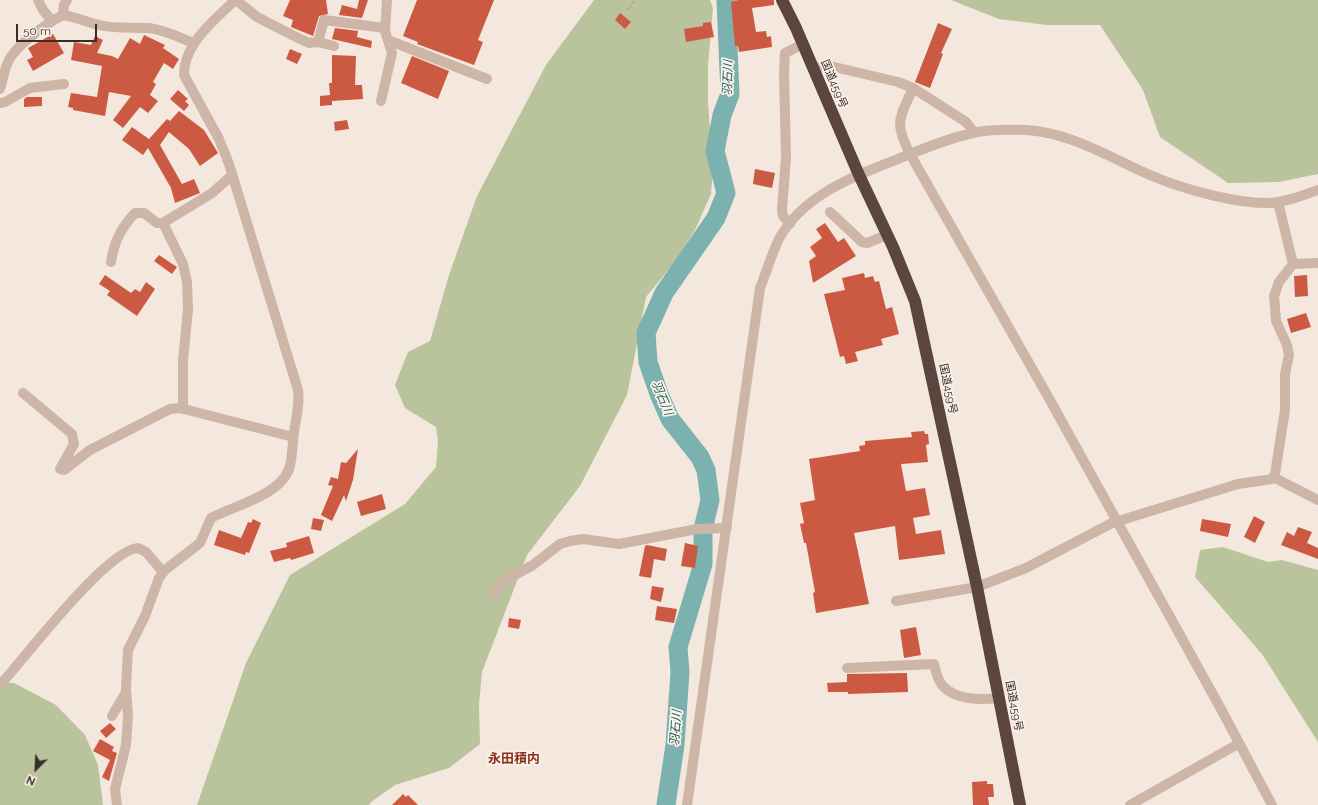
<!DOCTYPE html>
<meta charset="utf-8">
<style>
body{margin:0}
#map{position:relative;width:1318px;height:805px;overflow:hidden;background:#f4e7dd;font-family:Raleway,sans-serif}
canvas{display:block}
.north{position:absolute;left:16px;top:749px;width:40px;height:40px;-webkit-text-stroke:3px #fbf2ea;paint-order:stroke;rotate:204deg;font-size:11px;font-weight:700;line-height:16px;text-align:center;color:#392d29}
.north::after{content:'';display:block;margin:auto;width:14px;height:18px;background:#392d29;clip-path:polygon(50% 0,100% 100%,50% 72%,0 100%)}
.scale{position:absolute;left:16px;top:24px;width:81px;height:18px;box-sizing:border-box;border:2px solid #392d29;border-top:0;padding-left:5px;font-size:12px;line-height:14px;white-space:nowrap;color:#392d29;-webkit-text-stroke:3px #fbf2ea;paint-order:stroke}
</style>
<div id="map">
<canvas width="1318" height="805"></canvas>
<div class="north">N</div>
<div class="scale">50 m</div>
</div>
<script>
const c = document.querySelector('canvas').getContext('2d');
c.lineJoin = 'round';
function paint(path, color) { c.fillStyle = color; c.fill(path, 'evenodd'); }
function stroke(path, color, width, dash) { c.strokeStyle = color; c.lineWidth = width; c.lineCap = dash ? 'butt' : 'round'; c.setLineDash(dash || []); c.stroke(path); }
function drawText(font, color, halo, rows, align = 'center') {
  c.font = font + ' Raleway,"Noto Sans JP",sans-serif'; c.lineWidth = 3.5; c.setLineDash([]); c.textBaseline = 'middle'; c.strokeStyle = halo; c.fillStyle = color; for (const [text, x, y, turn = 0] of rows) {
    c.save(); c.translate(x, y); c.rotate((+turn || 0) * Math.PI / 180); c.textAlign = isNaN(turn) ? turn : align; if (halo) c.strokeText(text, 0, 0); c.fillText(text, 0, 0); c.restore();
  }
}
paint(new Path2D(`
 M594,0H710L713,8L708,65V103L713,169L711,194L696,228L678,258L646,297L627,395L580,486L527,555L482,672L479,705L480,744L449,768L395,785L371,802L369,805H197L246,663L290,575L405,504L436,467L438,441L436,427L405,408L395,385L408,352L430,341L449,275L477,196L546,65Z
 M951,0H1318V174L1279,182L1228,183L1160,137L1143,90L1100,25H1047L999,19Z
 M1223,547L1268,562L1282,560L1318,570V742L1262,654L1195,577L1200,550Z
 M0,682L14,683L56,705L85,735L98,765L103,805H0Z`), '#b9c49c');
stroke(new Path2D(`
 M666,805L675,745L680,672L678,647L703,564V529L710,500L706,470L700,457L670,419L659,394L648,362L646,333L664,293L716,218L726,193L715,151L722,115L730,94L726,0`), '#7bb2b0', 19);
paint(new Path2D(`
 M290,0H326L328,14L319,16L313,36L291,27L293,20L283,16Z
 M359,0H368L362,18L339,15L342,5L357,9Z
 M417,0H494L478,40L483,42L474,65L417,44L418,42L403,36Z
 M738,0H774V5L752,8L756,32L766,31L767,37L771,36L772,47L739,52L738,46H735L731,2Z
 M620,13L631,22L625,29L615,20Z
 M711,22L714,37L686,42L684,29L703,26V23Z
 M938,23L952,29L941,53L943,54L930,88L915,82Z
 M335,28L358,31L357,37L372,41L371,48L332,39Z
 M53,34L64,53L33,71L27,60L33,57L28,48Z
 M144,35L165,45L163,48L179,59L173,69L164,63L153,82L156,84L150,95L158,101L148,113L140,107L123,128L113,120L131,96L109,92L105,116L73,110V108L68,107L71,93L97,97L102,66L71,60L74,42L91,45L95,36L103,40L97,53L112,56L118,59L130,38L140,44Z
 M290,49L302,54L297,64L286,59Z
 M332,55L356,56L355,85H362L363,99L332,101V105L320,106V96L330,95L329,83H332Z
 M412,56L449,71L438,99L401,83Z
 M178,90L188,99L185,101L189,105L184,111L170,99Z
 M27,97H42V106L24,107V99Z
 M179,111L204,130L218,153L200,166L189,149L169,132L160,145L182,184L194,179L200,193L175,203L171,188L148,148L143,155L122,140L132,127L149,139L167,119L170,121Z
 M347,120L349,129L335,131L334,122Z
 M755,169L775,173L772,188L753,184Z
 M825,223L838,242L844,238L856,256L813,283L809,261L816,256L810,247L822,238L816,229Z
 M159,255L177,267L172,274L154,261Z
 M864,273L865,278L873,276L875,282L879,281L886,309L892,307L899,334L881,339L883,345L855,352L858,361L846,364L844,356L840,357L824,294L845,290L842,278Z
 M105,275L131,293L135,289L140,292L146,282L155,289L137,316L107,295L110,291L99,284Z
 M1307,275L1308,296L1295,297L1294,276Z
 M1306,313L1311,327L1291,333L1287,319Z
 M924,431L925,434H928L929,444L926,445L928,462L901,464L906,491L925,488L930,515L913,518L916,534L941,530L945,554L899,560L895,526L854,533L869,604L816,613L813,593L815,592L806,543H804L800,524L804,523L800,503L815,500L809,459L860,451L859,446L865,445V441L912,437L911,432Z
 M358,449L353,480L346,501L344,495L332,521L321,515L333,486L328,485L331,477L338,479L341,462L346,463Z
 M382,494L386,509L361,516L357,502Z
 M1254,516L1265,522L1255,543L1244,537Z
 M313,518L324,520L321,531L311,529Z
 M253,519L261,523L249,553L246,552L245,555L214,545L219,530L241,538L248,522L251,523Z
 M1202,519L1231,524L1228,537L1200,531Z
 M1298,527L1312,532L1307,543L1318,548V559L1281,545L1287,532L1294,536Z
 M309,536L314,553L291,560L290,558L274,562L270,551L287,547L286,543Z
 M685,543L698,546L695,568L681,566Z
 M647,545L667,549L665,561L654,559L651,578L639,576L645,546Z
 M652,586L664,588L661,602L650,599Z
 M657,606L677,609L674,623L655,620Z
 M509,618L521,620L519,629L508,627Z
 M916,627L921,655L904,658L900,630Z
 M907,673L908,692L848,694V692H828L827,683L847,682V674Z
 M110,723L116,729L106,738L100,731Z
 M100,739L114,747L112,751L117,753L109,781L102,777L110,760L93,751Z
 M987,781V784H993L994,797H988L989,805H973L972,782Z
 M403,794L406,797L408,795L418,805H392Z`), '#cc5a43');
stroke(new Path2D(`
 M628,10L634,0`), '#b9a092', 2, [2, 2]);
stroke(new Path2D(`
 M38,0L43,10L52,21
 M236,0L257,17L298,38L309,43L318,42L334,46
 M63,15L64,5L67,0
 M388,40L487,79
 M318,42L324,20L385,28
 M814,69L826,65L898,82L913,88L966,122L974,132
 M913,88C899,120 894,121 910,154L1046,393L1221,709L1272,805
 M0,89C3,80 4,70 8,62C15,46 47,23 63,15C76,17 87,22 99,25C115,29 132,27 149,28C165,30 179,37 193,43
 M381,101L392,53L385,31L387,0
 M0,103L5,102L30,88L64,84
 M830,212L862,242L867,243L887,235
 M163,223L183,264L187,282L188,309L183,360V409
 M790,224L783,216L782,210L786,157L784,72L785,53L803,44
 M111,262C114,242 121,228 135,213H144L157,223H163L212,193L231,176
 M1293,264L1318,263
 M23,393L72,434L74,444L60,469L64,470L90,450L170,409L180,408L293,437
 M1273,477L1318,500
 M494,594L504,581L533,565L560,544L570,541L583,539L619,544L697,529L727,528
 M896,601L977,587L1026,568L1112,523L1238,484L1272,479L1275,474L1285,410V374L1289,355L1287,345L1276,321L1274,296L1279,282L1293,264L1278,202
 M847,668L934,664C936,671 937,679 942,685C955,700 981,700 999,698
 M0,685C24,659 106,550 138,548L146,552L163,572
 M112,716L126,692
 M117,805L115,789L126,745L128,716L126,688L128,650L145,616L159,578L165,570L200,543L211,518C234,506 280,495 289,469C293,457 292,444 294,432C296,418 300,405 298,390L229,164L219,139L184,75C184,43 214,21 235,0
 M687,805L760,288C767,271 772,252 780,237C802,199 844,180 883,165C911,154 944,139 973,133C988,129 1022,129 1037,131C1078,137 1113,159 1150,175C1182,189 1245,207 1278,202C1291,200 1305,195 1318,190
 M1130,805L1238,744`), '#cdb6a8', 10);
stroke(new Path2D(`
 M782,0L796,28L859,175L893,247L915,301L977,587L1020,805`), '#5b463f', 12);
drawText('11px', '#392d29', '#fbf2ea', [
 ["国道459号",834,84,67],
 ["国道459号",948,389,78],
 ["国道459号",1014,706,79]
]);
drawText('italic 12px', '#1c5d5c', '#fbf2ea', [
 ["羽石川",728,78,-88],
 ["羽石川",662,398,67],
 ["羽石川",676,728,-86]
]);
drawText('bold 13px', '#8c301d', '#fbf2ea', [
 ["永田積内",514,759]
]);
</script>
